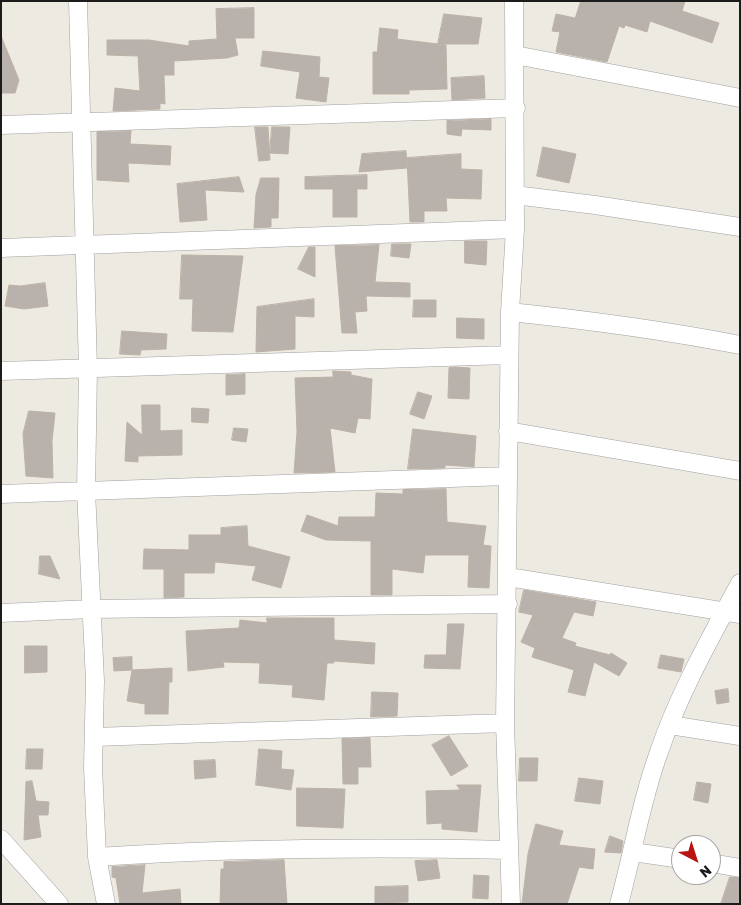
<!DOCTYPE html>
<style>
body{margin:0}
#map{position:relative;width:741px;height:905px;overflow:hidden;background:#edeae2;font-family:Rubik,sans-serif}
canvas{display:block}
.frame{position:absolute;inset:0;border:2px solid #1c1c1c;pointer-events:none}
.north{position:absolute;left:671px;top:835px;width:50px;height:50px;box-sizing:border-box;background:#fff;border:1px solid #a4a4a4;border-radius:50%;rotate:140deg;font-size:14px;font-weight:700;line-height:20px;text-align:center;color:#1c1c1c}
.north::after{content:'';display:block;margin:auto;width:18px;height:22px;background:#b9140f;clip-path:polygon(50% 0,100% 100%,50% 72%,0 100%)}
</style>
<div id="map">
<canvas width="741" height="905"></canvas>
<div class="frame"></div>
<div class="north">N</div>
</div>
<script>
const c = document.querySelector('canvas').getContext('2d');
c.lineJoin = 'round';
function paint(path, color) { c.fillStyle = color; c.fill(path, 'evenodd'); }
function stroke(path, color, width, dash) { c.strokeStyle = color; c.lineWidth = width; c.lineCap = dash ? 'butt' : 'round'; c.setLineDash(dash || []); c.stroke(path); }
const building = new Path2D(`
 M581,1H685L682,11L719,23L712,43L650,21L647,32L625,25L624,28L619,26L607,62L556,52L560,32L552,31L556,14L575,18Z
 M254,8V38H235L238,55L227,58L174,61V75H164L165,104L160,103V109L113,111L115,88L140,91L138,56L107,55V40H149L189,46V41L217,39L216,9Z
 M444,14L482,18L478,44H438Z
 M380,28L398,30L397,39L446,45L447,89L409,90V94H373V52H377Z
 M1,36L19,80L15,93H1Z
 M263,51L320,57L319,77L329,78L326,102L296,98L300,72L261,66Z
 M484,76L485,98L452,100L451,78Z
 M491,119V130L462,129L461,136L447,134V121Z
 M255,127H268L270,160L259,161Z
 M272,127H290L288,154L270,153Z
 M131,131L130,144L171,146L170,165L128,163L129,182L97,180V132Z
 M543,147L576,154L569,183L537,176Z
 M406,151L407,168L359,172L362,154Z
 M461,154V169L482,170L481,199L446,198L447,211H424V222H410L407,158Z
 M367,175V189H357V217H333V189H305V177Z
 M239,177L244,192L205,190L207,220L180,222L177,184Z
 M261,178H279L278,218H271V227L254,228L256,195Z
 M465,241H487L486,265L465,263Z
 M392,244H411L409,258L391,256Z
 M379,245L375,282L410,283V297L366,296L367,311L355,312L357,333H342L335,246Z
 M309,247H315V277L298,269Z
 M182,255L243,256L233,332L192,331L193,299H180Z
 M45,283L48,306L24,309L5,306L9,285L20,286Z
 M314,299V317L295,316V349L256,352L257,307Z
 M414,300H436V317H413Z
 M457,318L484,319V339L457,338Z
 M122,331L167,334L166,349L141,350L140,355L120,354Z
 M455,367L470,368L469,399L448,398L449,368Z
 M333,371L351,372V375L372,379L370,419L358,418L355,433L330,428L335,472L294,473L297,432L295,378L333,377Z
 M245,374V394L226,395V375Z
 M418,392L432,396L424,419L410,414Z
 M142,405H160V431L182,430V455L138,456V462L125,461L127,422L142,435Z
 M192,408L209,409L208,423L192,422Z
 M29,411L55,413L52,441L53,478L26,476L23,434Z
 M234,428L248,429L246,442L232,440Z
 M413,429L476,436L474,467L445,465V468L408,469Z
 M446,489L447,522L486,526L483,545L491,546L489,588L468,587L469,555H425L423,573L392,569V595H371V541L326,540L301,531L307,515L338,526L339,517H375L376,493L403,494V490Z
 M247,526L248,546L290,557L281,588L252,580L256,566L215,562L214,573H184V597L164,598V569H143L144,549L189,550V535H221V528Z
 M40,556H50L60,579L39,574Z
 M524,590L596,602L593,616L574,612L562,638L576,643L575,646L610,655L611,653L627,663L619,676L594,662L585,696L568,692L574,670L532,657L535,648L521,642L533,615L519,612Z
 M267,618H334V640L375,643L374,664L334,661V663H327L324,700L292,697L293,685L259,683L260,663L223,662L224,667L188,671L186,631L239,628L240,620L267,623Z
 M448,624H464L460,669L424,668L425,655H446Z
 M25,646H47V672L25,673Z
 M661,655L684,659L681,672L658,668Z
 M132,657V670L172,668V682H169L168,714H145V704L127,701L132,670L114,671L113,658Z
 M728,689L729,702L717,704L715,691Z
 M372,692L398,693L397,716L371,717Z
 M449,736L468,766L451,776L432,745Z
 M370,738L371,767H358V784H343L342,739Z
 M27,749H43L42,769H26Z
 M259,749L282,751L281,769L294,770L291,790L256,785Z
 M520,758H538L537,781H519Z
 M215,760L216,777L195,779L194,761Z
 M579,778L603,781L600,804L575,801Z
 M32,781L36,801L49,802L48,815H38L41,837L24,840L26,782Z
 M697,782L711,784L708,803L694,800Z
 M457,785H481L477,832L442,829V823L427,824L426,791L460,790Z
 M297,788L345,789L343,828L297,826Z
 M536,824L563,831L559,845L595,849L593,869L579,867L567,904H522L528,854Z
 M610,836L623,841L621,853L605,852Z
 M284,860L287,904H220L221,869H224V862Z
 M437,860L440,878L418,881L415,861Z
 M145,865L142,893L180,889L181,904H120L116,878L112,877V867Z
 M474,875L489,876L488,899L473,898Z
 M730,877L740,878L738,904H721Z
 M408,886V902L375,903V887Z`);
paint(building, '#b9b2ac');
stroke(building, '#bdb1a6', 1);
const minor = new Path2D(`
 M78,1L88,369L86,491L95,681L93,767L97,857L106,904
 M515,55L740,98
 M1,125L516,108
 M515,195L595,205L740,227
 M1,248L515,229
 M510,312C587,320 663,330 740,345
 M1,371L509,355
 M508,431L740,471
 M1,494L507,476
 M508,577L740,614
 M1,613L91,609L508,604
 M670,725L740,736
 M94,737L505,723
 M1,839L59,904
 M633,852L681,859
 M97,857C234,848 371,847 509,850
 M711,863L740,868
 M511,904L505,723L510,312L515,229L514,1
 M619,904C633,853 641,801 659,752C679,693 711,637 740,583`);
stroke(minor, '#a0a0a0', 19);
stroke(minor, '#fff', 18);
</script>
